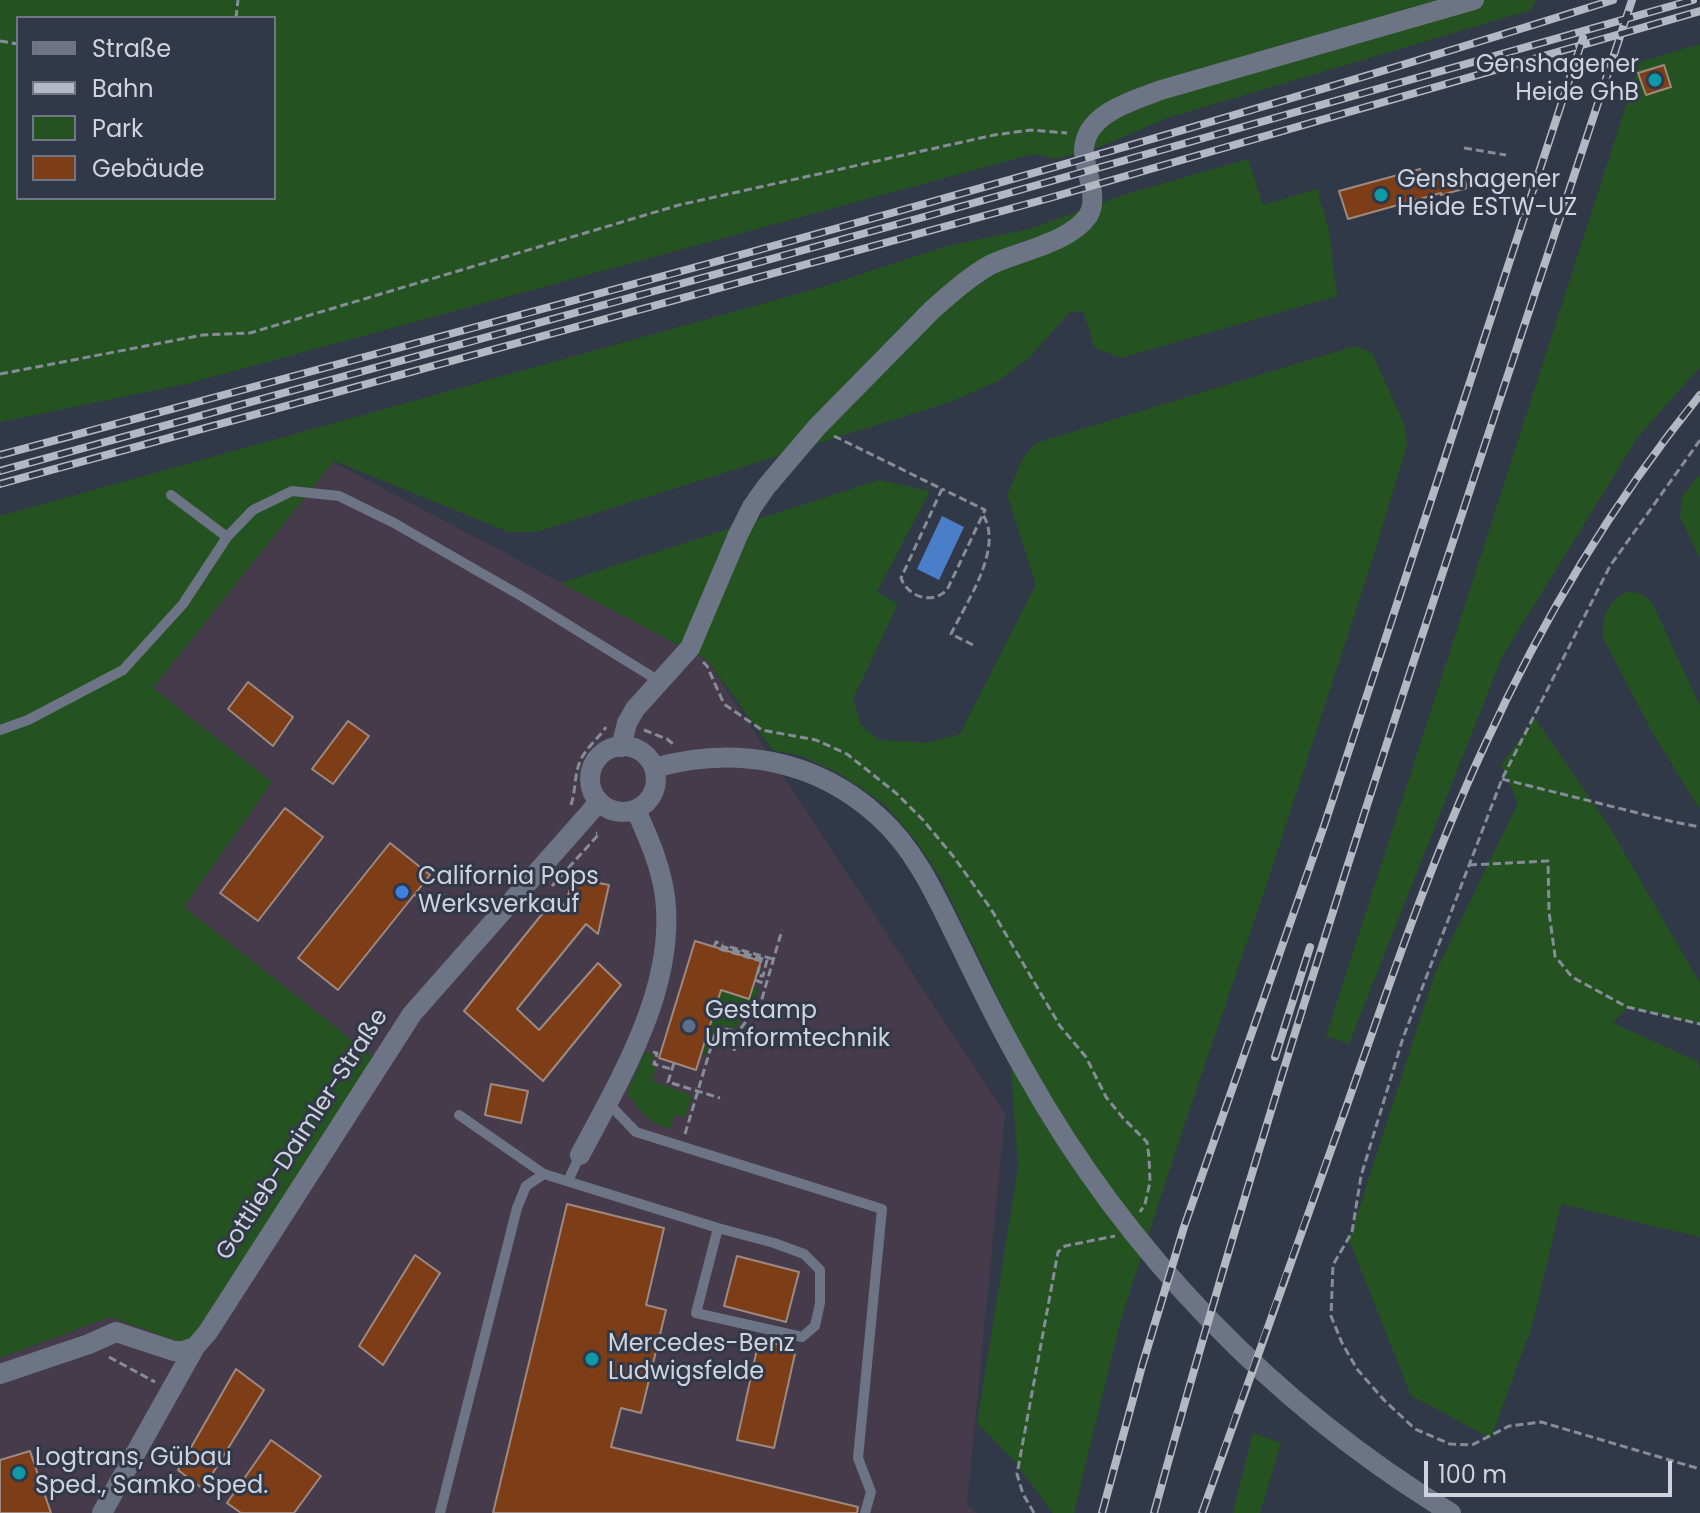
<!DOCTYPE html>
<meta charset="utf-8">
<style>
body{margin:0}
#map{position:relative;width:1700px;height:1513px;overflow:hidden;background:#313847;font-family:Poppins,sans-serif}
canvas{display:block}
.legend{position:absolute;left:16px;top:16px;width:260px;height:184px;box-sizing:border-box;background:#313847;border:2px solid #707683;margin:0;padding:10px 14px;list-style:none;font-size:24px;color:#cfd3dd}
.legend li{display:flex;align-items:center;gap:16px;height:40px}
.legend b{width:40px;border:2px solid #707683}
.scale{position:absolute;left:1424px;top:1461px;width:248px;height:36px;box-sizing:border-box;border:4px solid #cfd3dd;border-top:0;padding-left:10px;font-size:24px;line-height:28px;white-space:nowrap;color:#cfd3dd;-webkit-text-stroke:6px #313847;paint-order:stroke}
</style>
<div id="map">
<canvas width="1700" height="1513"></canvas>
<ul class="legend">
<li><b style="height:10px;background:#6c7485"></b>Straße</li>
<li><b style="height:10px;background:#b4b8c3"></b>Bahn</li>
<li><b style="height:22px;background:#245321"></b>Park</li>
<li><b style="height:22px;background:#7c3d17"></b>Gebäude</li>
</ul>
<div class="scale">100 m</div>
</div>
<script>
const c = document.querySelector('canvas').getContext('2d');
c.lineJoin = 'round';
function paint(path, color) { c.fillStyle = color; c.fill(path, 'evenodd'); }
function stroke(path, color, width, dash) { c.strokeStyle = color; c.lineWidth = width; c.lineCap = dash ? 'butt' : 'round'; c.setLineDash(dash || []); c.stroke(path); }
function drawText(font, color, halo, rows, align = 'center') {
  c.font = font + ' Poppins,sans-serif'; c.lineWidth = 6; c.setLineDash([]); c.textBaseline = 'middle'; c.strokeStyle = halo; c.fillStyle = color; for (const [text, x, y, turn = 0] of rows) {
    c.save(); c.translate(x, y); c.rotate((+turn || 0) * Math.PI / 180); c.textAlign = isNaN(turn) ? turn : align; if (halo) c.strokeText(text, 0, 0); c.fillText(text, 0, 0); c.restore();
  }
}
paint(new Path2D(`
 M333,462L707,660L1005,1114L967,1505L977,1513H0V1358L110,1317L196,1347L184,907L272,782L153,688Z`), '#453b4b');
paint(new Path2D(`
 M0,0H1536L1531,10L1167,118L1105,145L1057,159L1033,154L186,384L0,422ZM18,18H274V198H18Z
 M1700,44V367L1638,437L1502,657L1349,1044L1326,1036L1640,62Z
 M1248,159L1263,205L1317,189L1329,232L1337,296L1121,358L1095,348L1083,311L1070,312L1029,358L998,381L950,402L536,532H509L332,460L333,462L153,688L272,782L184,907L380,1062L195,1347L110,1317L0,1358V516L819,288L947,246L1029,229L1123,195Z
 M1355,346L1372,353L1405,426L1407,445L1371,564L1264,892L1184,1126L1120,1322L1074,1513H1053L1014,1461L977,1423L1018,1168L1008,1018L940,877L915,840L887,807L863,789L836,772L801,756L773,750L707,660L561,583L879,480L930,491L877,592L898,604L853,699L861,725L879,740L926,743L960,734L1036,584L1007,495L1023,458L1036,443Z
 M1700,474V559L1680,517L1682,497Z
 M1625,592L1640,593L1652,602L1700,706V810L1651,730L1603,638C1603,614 1606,605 1625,592Z
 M1535,718L1609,826L1700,983V1024L1627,1007L1613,1023L1697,1061L1700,1069V1237L1561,1204L1532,1326L1491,1438L1411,1396L1349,1240L1435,973L1518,803L1501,765Z
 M753,987L759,988L756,999L735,1029L717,1024L707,1055L701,1053L721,990L749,998Z
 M645,1052L654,1055L650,1065L656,1067L652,1081L692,1095L685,1118L675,1114L670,1129C658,1125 649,1121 641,1111C636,1106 634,1100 628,1095L629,1087Z
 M1253,1433L1281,1443L1260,1513H1233Z`), '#245321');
paint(new Path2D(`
 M942,516L964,527L939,580L917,569Z`), '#4b7ec8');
const building = new Path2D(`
 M1664,65L1671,87L1646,95L1638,73Z
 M1420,169L1423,181L1462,171L1467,188L1441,195V193L1348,219L1339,191Z
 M248,682L293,717L273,746L228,709Z
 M348,721L369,736L333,784L312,769Z
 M285,808L323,837L258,921L220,893Z
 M390,843L430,875L338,990L298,958Z
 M573,878L609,885L598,934L586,924L517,1009L539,1030L598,963L621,985L543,1081L464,1011L555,898L565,906Z
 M695,941L761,961L749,999L721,990L696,1070L659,1058Z
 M491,1084L528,1091L521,1123L485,1115Z
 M567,1204L664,1228L646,1305L666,1310L641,1413L621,1408L611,1447L858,1507L857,1513H493Z
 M415,1255L440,1273L383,1365L359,1346Z
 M737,1256L799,1272L786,1322L724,1306Z
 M759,1340L796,1349L774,1448L737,1440Z
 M236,1369L264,1390L203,1489L178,1470Z
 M271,1440L321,1476L294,1513H241L227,1503Z
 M30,1451L51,1513H0V1460Z`);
paint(building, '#7c3d17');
stroke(building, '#9e8a80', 2);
stroke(new Path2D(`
 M236,18L238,0
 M0,41L18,44
 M1464,148L1506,155
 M0,374L203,335L250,333L679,205L994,135L1031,130L1067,133
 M834,436L942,489L901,578C908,597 932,605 947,590L985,510L942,489
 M1700,440L1610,566L1502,779L1403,1038L1361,1176L1352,1232L1333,1265L1331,1316L1342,1343L1357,1369L1384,1400L1415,1429L1450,1444L1472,1445L1509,1426L1541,1422L1700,1469
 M973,645L951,634C966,603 1004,548 983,515
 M703,662L707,666L724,704L762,730L816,740L847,754L896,793L923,820L953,856L991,909L1060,1026L1086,1057L1106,1097L1123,1118L1147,1142L1149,1157L1150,1182L1145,1204L1140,1212
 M644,730L667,739L673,744
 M1502,779L1674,822L1700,827
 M571,805C576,790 574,774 581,759C587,747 599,738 606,727
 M1469,865L1548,861L1549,912L1555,956L1572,977L1627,1007L1700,1024
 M552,886L599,834L596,833
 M415,894L423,901
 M721,946L767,960L763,976L757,975L761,961L720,949Z
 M714,947L716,942L723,944
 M730,947L773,959
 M755,980L766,984
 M734,1051L738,1032L761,1002L782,930
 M653,1052L657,1053L654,1064L671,1069
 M674,1063L668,1082L720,1098
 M685,1134L717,1027L738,1032
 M109,1357L155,1382
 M1034,1513L1023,1494L1017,1474L1058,1252L1065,1246L1115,1236`), '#868c98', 3, [8, 4]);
stroke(new Path2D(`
 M171,495L227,537
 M0,730L28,720L123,670L183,604L227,537L253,510L292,491L339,496L394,523L523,597L659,681
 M609,1104L636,1132L882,1209L858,1458L871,1492L865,1513
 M459,1115L544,1174
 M568,1181L580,1155
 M440,1513L517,1208L526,1186L544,1174L718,1228L774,1243L804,1254L820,1270V1303L815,1326L802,1337L696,1313L718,1228`), '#6c7485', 10);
stroke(new Path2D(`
 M590 779a33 33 0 1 1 66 0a33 33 0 1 1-66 0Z
 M621,747L627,723L635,709L690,648L738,535L752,507L766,487L817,427L932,310C950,294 969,277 990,265C1019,251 1069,243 1088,216C1093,208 1093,196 1091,186C1089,175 1084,163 1084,150C1085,113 1133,101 1161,90L1474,0
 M654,768C734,745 816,759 879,817C918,852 939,903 962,949C982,991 1003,1033 1026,1073C1126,1252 1276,1407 1451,1513
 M580,1155C621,1077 676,988 665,897C661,866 648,837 636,810
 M0,1374L89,1344L116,1332L174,1351H183L195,1347
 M102,1513L195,1347L208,1332L412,1014L599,802`), '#6c7485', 20);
const rail = new Path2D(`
 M0,455C539,310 1080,168 1613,0
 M0,471L931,215L1693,0
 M0,484L1046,199L1700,11
 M1275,1057L1310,947
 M1102,1513L1142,1366L1184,1227L1324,826L1583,38
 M1154,1513C1294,1003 1467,502 1632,0
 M1202,1513C1249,1377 1298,1241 1347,1105C1389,985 1430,863 1484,747C1541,622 1613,502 1700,395`);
stroke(rail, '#b4b8c3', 8);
stroke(rail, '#313847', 5, [15]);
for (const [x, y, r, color] of [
 [1655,80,8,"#0f9aa8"],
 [1381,195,8,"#0f9aa8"],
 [402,892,8,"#3f7fe0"],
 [689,1026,8,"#5c6f8a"],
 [592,1359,8,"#0f9aa8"],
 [19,1473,8,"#0f9aa8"]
]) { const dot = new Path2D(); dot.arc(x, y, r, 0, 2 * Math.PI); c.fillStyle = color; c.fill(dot); stroke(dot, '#313847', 3); }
drawText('24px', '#cfd3dd', '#313847', [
 ["Genshagener",1639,66,"right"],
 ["Heide GhB",1639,94,"right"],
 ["Genshagener",1397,181],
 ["Heide ESTW-UZ",1397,209],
 ["California Pops",418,878],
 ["Werksverkauf",418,906],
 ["Gestamp",705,1012],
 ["Umformtechnik",705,1040],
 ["Mercedes-Benz",608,1345],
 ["Ludwigsfelde",608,1373],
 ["Logtrans, Gübau",35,1459],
 ["Sped., Samko Sped.",35,1487]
], 'left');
drawText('24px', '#cfd3dd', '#313847', [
 ["Gottlieb-Daimler-Straße",303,1135,-57]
]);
</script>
